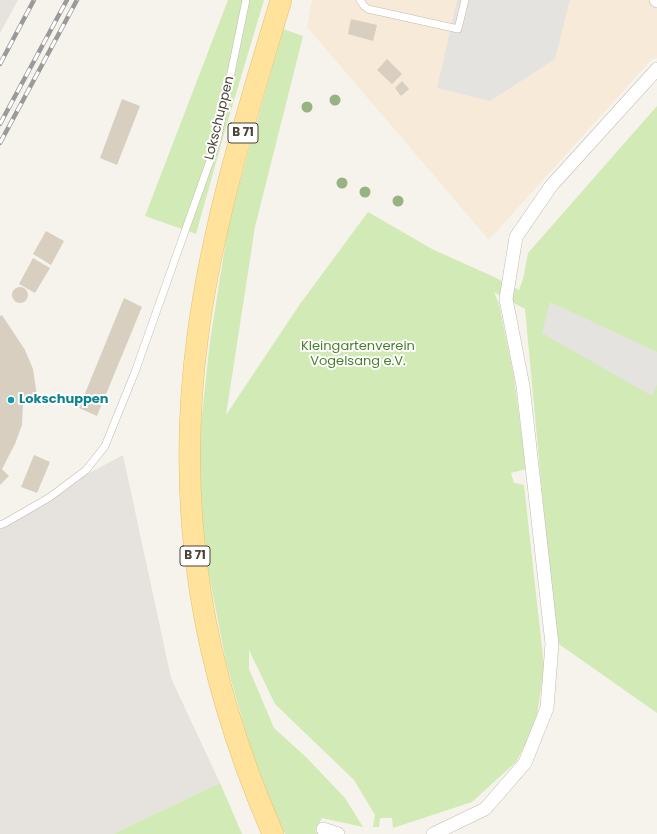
<!DOCTYPE html>
<style>
body{margin:0}
canvas{display:block;background:#f6f3ec}
</style>
<canvas width="657" height="834"></canvas>
<script>
const c = document.querySelector('canvas').getContext('2d');
c.lineJoin = 'round';
function paint(path, color) { c.fillStyle = color; c.fill(path, 'evenodd'); }
function stroke(path, color, width, dash) { c.strokeStyle = color; c.lineWidth = width; c.lineCap = dash ? 'butt' : 'round'; c.setLineDash(dash || []); c.stroke(path); }
function drawText(font, color, halo, rows, align = 'center') {
  c.font = font + ' Poppins,sans-serif'; c.lineWidth = 4; c.setLineDash([]); c.textBaseline = 'middle'; c.strokeStyle = halo; c.fillStyle = color; for (const [text, x, y, turn = 0] of rows) {
    c.save(); c.translate(x, y); c.rotate((+turn || 0) * Math.PI / 180); c.textAlign = isNaN(turn) ? turn : align; if (halo) c.strokeText(text, 0, 0); c.fillText(text, 0, 0); c.restore();
  }
}
paint(new Path2D(`
 M312,0H657V58L652,59L489,240L307,27Z`), '#f7ead8');
paint(new Path2D(`
 M0,0H18L0,33Z
 M123,455L171,678L220,783L113,834H0V521Z`), '#e6e2dd');
paint(new Path2D(`
 M228,0H264L224,134L196,234L145,216Z
 M283,29L303,36L255,227L226,415L300,304L368,212L432,249L494,277L519,290L523,279L528,253L657,106V713L556,642L525,309L494,292L499,304L514,377L526,469L511,473L514,483L524,485L544,666L536,724L516,762L472,802L393,828L392,818H380L379,827H373L375,815L354,780L275,704L249,650V669L274,728L306,757L345,798L363,827L322,818L315,831L319,834H285L273,807L249,743L226,662L205,555L198,452L210,341L229,221Z
 M220,783L242,834H113Z`), '#d2eab5');
paint(new Path2D(`
 M457,0H571L569,3L555,59L490,101L437,88Z
 M550,302L657,352V384L652,396L542,333Z`), '#e5e3e0');
paint(new Path2D(`
 M351,19L377,25L373,41L348,34Z
 M387,59L402,74L392,84L377,70Z
 M402,81L409,89L401,96L395,88Z
 M122,99L140,106L117,165L100,158Z
 M46,231L64,241L51,265L33,254Z
 M33,258L50,268L35,293L19,284Z
 M12 295a8 8 0 1 1 16 0a8 8 0 1 1-16 0Z
 M124,298L142,307L97,416L79,408Z
 M2,315L25,350L33,369L37,396L22,397L23,404L22,425L15,444L2,469L9,476L0,485V316Z
 M34,455L50,462L37,493L21,487Z`), '#d8cfc1');
const lane = new Path2D(`
 M360,0L364,6L368,9L458,29L465,0
 M0,525L5,523L50,497L86,470L105,446L135,372L217,141L246,0`);
const street = new Path2D(`
 M656,0L657,1
 M323,829L338,834
 M433,834L485,809L525,763L547,708L552,644L523,386L506,299L516,237L551,186L657,69`);
const primary = new Path2D(`
 M273,834C202,671 174,511 198,334C213,221 248,110 281,0`);
stroke(lane, '#c2bbae', 8);
stroke(street, '#c2bbae', 14);
stroke(primary, '#e6c16a', 22);
stroke(lane, '#fff', 7);
stroke(street, '#fff', 13);
stroke(primary, '#ffe39c', 21);
const rail = new Path2D(`
 M0,64L34,0
 M0,124L67,0
 M0,143L77,0`);
stroke(rail, '#9a9a9a', 4.5);
stroke(rail, '#fff', 3, [9]);
c.fillStyle = '#97b381';
for (const [x, y] of [
 [335,100],
 [307,107],
 [342,183],
 [365,192],
 [398,201]
]) { c.beginPath(); c.arc(x, y, 5.5, 0, 2 * Math.PI); c.fill(); }
for (const [x, y, r, color] of [
 [11,400,4,"#0f9aa8"]
]) { const dot = new Path2D(); dot.arc(x, y, r, 0, 2 * Math.PI); c.fillStyle = color; c.fill(dot); stroke(dot, '#fff', 1.5); }
for (const [x, y, w] of [
 [243,133,30],
 [195,556,30]
]) { const box = new Path2D(); box.roundRect(x - w / 2, y - 10, w, 20, 3); c.fillStyle = '#fff'; c.fill(box); stroke(box, '#4b4439', 1); }
drawText('bold 12px', '#4b4439', null, [
 ["B 71",243,133],
 ["B 71",195,556]
]);
drawText('13px', '#4b4439', '#fff', [
 ["Lokschuppen",220,118,-76]
]);
drawText('13px', '#4a7f2a', '#fff', [
 ["Kleingartenverein",358,347],
 ["Vogelsang e.V.",358,362]
]);
drawText('bold 13px', '#0d838f', '#fff', [
 ["Lokschuppen",19,400]
], 'left');
</script>
